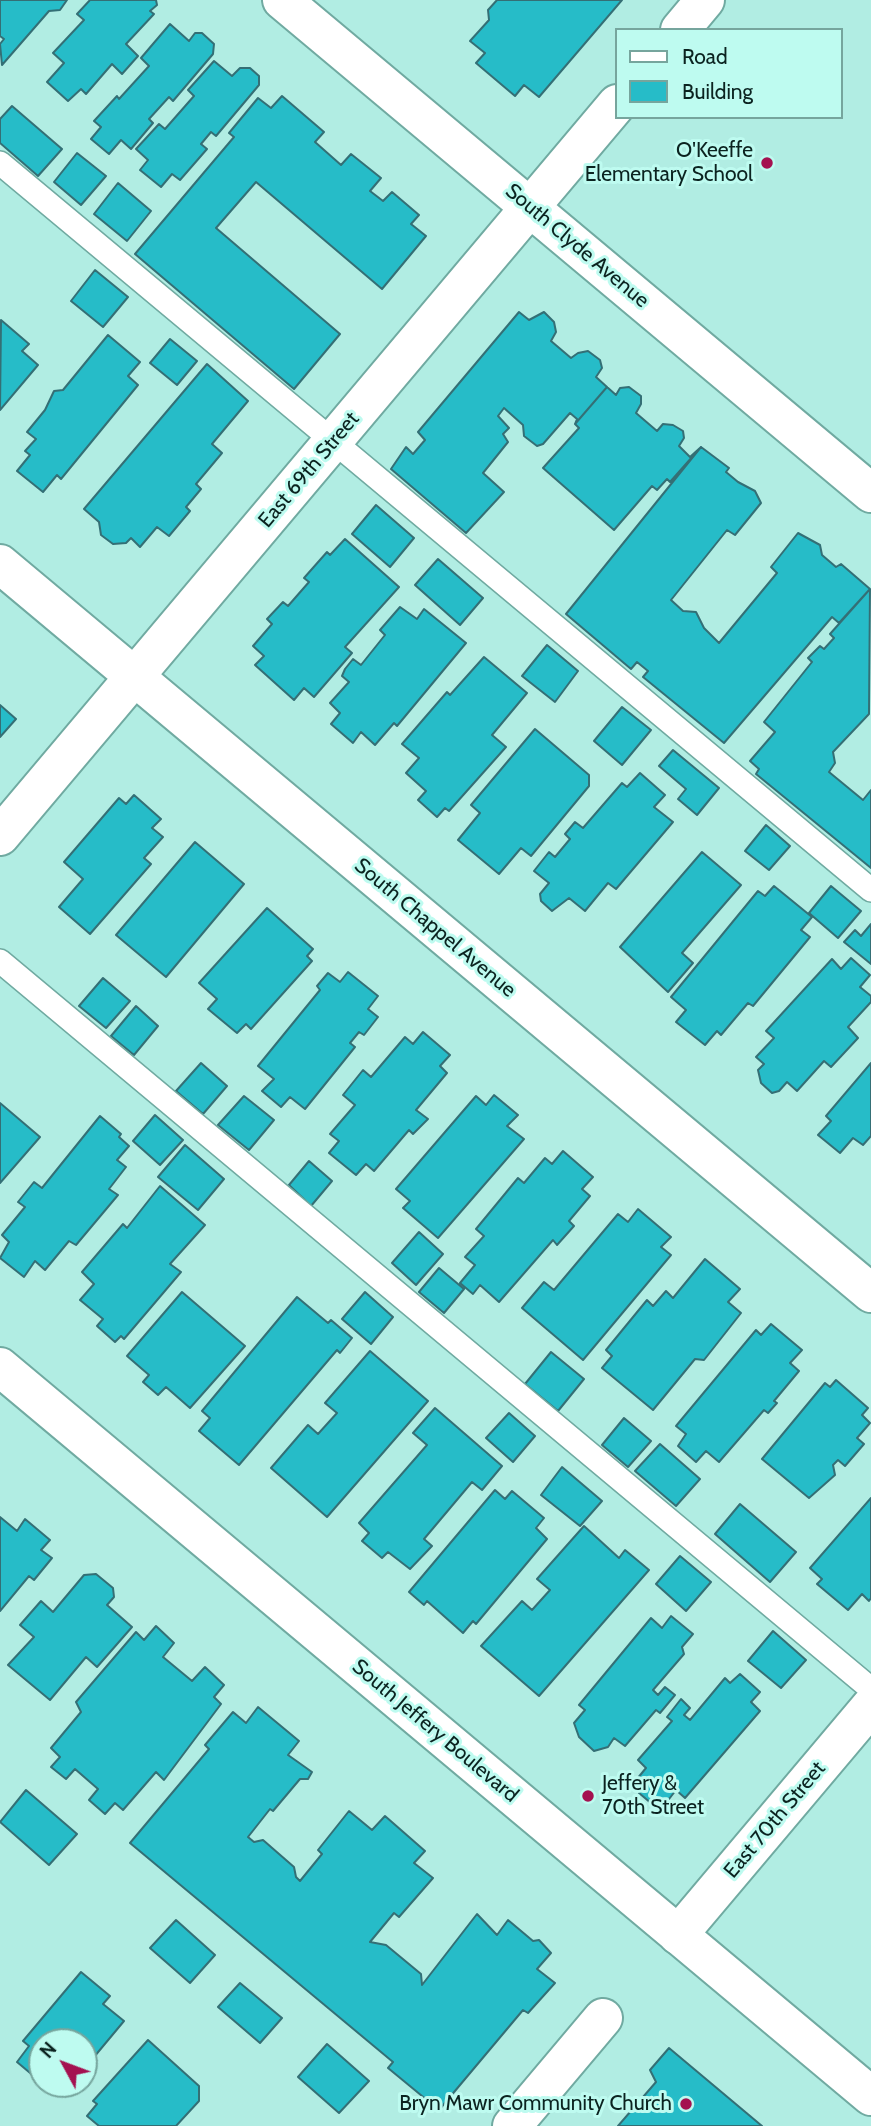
<!DOCTYPE html>
<style>
body{margin:0}
#map{position:relative;width:871px;height:2126px;overflow:hidden;background:#b1ede3;font-family:Cabin,sans-serif}
canvas{display:block}
.legend{position:absolute;left:615px;top:28px;width:228px;height:91px;box-sizing:border-box;background:#befbf0;border:2px solid #76a59d;margin:0;padding:9px 12px;list-style:none;font-size:21px;color:#0b2320}
.legend li{display:flex;align-items:center;gap:14px;height:35px}
.legend b{width:35px;border:2px solid #76a59d}
.north{position:absolute;left:28px;top:2028px;width:70px;height:70px;box-sizing:border-box;background:#befbf0;border:2px solid #76a59d;border-radius:50%;rotate:311deg;font-size:19px;font-weight:700;line-height:28px;text-align:center;color:#0b2320}
.north::after{content:'';display:block;margin:auto;width:24px;height:32px;background:#a41150;clip-path:polygon(50% 0,100% 100%,50% 72%,0 100%)}
</style>
<div id="map">
<canvas width="871" height="2126"></canvas>
<ul class="legend">
<li><b style="height:9px;background:#fff"></b>Road</li>
<li><b style="height:19px;background:#26bcc8"></b>Building</li>
</ul>
<div class="north">N</div>
</div>
<script>
const c = document.querySelector('canvas').getContext('2d');
c.lineJoin = 'round';
function paint(path, color) { c.fillStyle = color; c.fill(path, 'evenodd'); }
function stroke(path, color, width, dash) { c.strokeStyle = color; c.lineWidth = width; c.lineCap = dash ? 'butt' : 'round'; c.setLineDash(dash || []); c.stroke(path); }
function drawText(font, color, halo, rows, align = 'center') {
  c.font = font + ' Cabin,sans-serif'; c.lineWidth = 6; c.setLineDash([]); c.textBaseline = 'middle'; c.strokeStyle = halo; c.fillStyle = color; for (const [text, x, y, turn = 0] of rows) {
    c.save(); c.translate(x, y); c.rotate((+turn || 0) * Math.PI / 180); c.textAlign = isNaN(turn) ? turn : align; if (halo) c.strokeText(text, 0, 0); c.fillText(text, 0, 0); c.restore();
  }
}
const building = new Path2D(`
 M0,0H67L60,10L49,11L2,65L0,44L4,39L0,36Z
 M90,0H156L157,5L150,11L154,14L126,44L138,56L122,74L112,64L86,94L81,89L68,101L47,82L64,63L53,53L84,20L77,14Z
 M497,0H622L539,97L524,85L515,96L476,63L485,53L470,41L489,20L488,10Z
 M170,24L189,41L195,33H202L214,44L213,54L173,101L169,97L149,119L153,123L131,149L121,140L109,154L91,139L101,127L94,121L117,96L119,99L149,66L141,58Z
 M214,61L232,76L240,68H250L259,76V85L216,136L211,132L201,144L207,149L180,180L172,174L161,187L140,170L148,160L136,149L159,124L165,129L194,96L188,90Z
 M282,96L324,132L315,142L341,165L351,154L381,178L370,191L383,201L392,192L419,215L411,224L426,236L382,289L256,182L216,228L340,334L294,389L135,254L234,137L229,133L258,98L271,108Z
 M12,106L62,149L38,176L0,143V119Z
 M77,153L106,176L81,205L54,182Z
 M118,183L151,211L127,241L94,214Z
 M95,270L128,297L103,327L71,301Z
 M519,312L529,320L544,312L554,322L556,332L551,341L571,358L578,353L588,351L600,360L602,368L596,377L607,387L575,424L577,419L570,413L543,444L537,446L524,436L523,425L504,408L498,416L509,428L503,434L508,442L483,473L504,492L466,533L391,469L406,447L413,454L425,440L418,432Z
 M1,320L29,344L22,351L38,365L0,410Z
 M108,335L140,362L128,376L138,385L61,479L57,475L43,492L17,471L30,455L25,451L36,439L27,432L45,410L54,391L63,390Z
 M170,339L197,361L177,385L150,363Z
 M207,364L248,401L212,444L222,453L196,484L201,489L186,507L190,511L169,536L157,527L140,547L131,538L126,543L113,544L101,535L99,522L84,509Z
 M607,387L616,395L620,388L629,387L641,396V404L636,413L657,431L663,424L673,425L683,431L684,438L679,446L690,457L701,447L670,482L667,479L657,490L652,486L614,530L543,468L579,428L575,424Z
 M701,447L729,468L726,472L738,482L755,491L761,503L735,535L727,530L671,600L683,611L696,612L704,628L719,643L777,573L771,567L798,533L820,545L822,555L836,567L841,564L870,589L839,623L832,617L724,743L643,677L648,671L637,662L631,669L566,614Z
 M376,505L414,538L390,567L352,534Z
 M345,539L399,587L345,647L352,653L314,697L304,688L294,700L255,665L264,656L253,646L272,624L267,619L283,602L288,606L309,582L304,578L327,552L330,555Z
 M438,559L483,598L460,625L415,585Z
 M870,589L869,714L833,752L835,763L829,772L863,800L871,790V868L756,774L759,769L750,761L775,732L764,722L812,662L808,658L820,646L824,649L834,638L830,634Z
 M400,607L417,619L424,609L466,643L397,726L394,723L375,745L361,732L353,743L331,724L340,713L330,703L349,682L342,676L345,669L353,659L361,665L385,635L380,630Z
 M547,645L578,671L555,702L522,676Z
 M484,657L527,693L492,735L506,747L449,811L445,808L437,817L418,800L426,791L406,773L419,758L402,744L447,692L450,695Z
 M0,705L16,719L0,737Z
 M622,707L651,730L622,765L594,741Z
 M535,729L589,775V786L531,856L521,848L499,874L458,840L480,813L471,805Z
 M673,750L719,788L697,815L678,799L686,789L659,766Z
 M640,773L665,795L654,807L673,822L616,889L608,883L585,911L569,898L552,911L541,901L540,894L549,883L534,871L549,852L555,857L570,839L565,834L575,822L583,828L622,783L627,787Z
 M134,795L161,819L152,828L163,837L144,858L151,864L90,934L59,907L83,879L64,862L119,798L126,804Z
 M766,825L790,846L769,870L745,851Z
 M195,842L244,884L166,977L116,935Z
 M702,852L741,885L682,953L693,963L668,992L620,947Z
 M774,886L812,917L801,930L810,937L753,1006L748,1003L721,1035L717,1031L705,1045L676,1022L686,1010L671,997L758,891L765,896Z
 M831,886L861,911L838,938L809,913Z
 M267,908L313,949L307,956L312,961L251,1029L246,1024L237,1033L208,1009L217,999L199,983Z
 M871,924V964L844,942L855,930L861,936Z
 M851,958L870,975L860,987L871,996V1002L848,1027L858,1038L831,1067L824,1061L797,1091L787,1082L779,1091L772,1093L761,1083L758,1070L764,1064L756,1057L774,1038L766,1031L832,959L841,969Z
 M348,972L378,996L368,1009L378,1017L364,1035L359,1032L350,1043L355,1047L305,1109L290,1097L281,1107L262,1091L274,1079L258,1066L320,990L317,986L328,973L340,982Z
 M103,978L130,1001L106,1028L79,1006Z
 M136,1006L158,1026L134,1055L111,1036Z
 M423,1032L450,1055L440,1066L447,1073L416,1110L428,1119L413,1134L409,1130L374,1171L366,1164L356,1175L329,1153L339,1141L330,1134L355,1105L343,1095L363,1070L371,1077L405,1037L413,1044Z
 M201,1063L227,1086L203,1114L176,1091Z
 M871,1063V1136L863,1145L853,1138L840,1153L818,1135L831,1121L826,1116Z
 M494,1095L518,1115L507,1126L524,1139L438,1238L403,1208L410,1201L396,1189L476,1096L486,1105Z
 M244,1096L274,1120L249,1150L218,1125Z
 M0,1103L40,1137L0,1183Z
 M155,1115L183,1140L160,1165L133,1141Z
 M100,1116L121,1134L119,1137L129,1146L117,1160L126,1167L109,1189L118,1195L76,1245L69,1241L45,1270L35,1261L24,1277L0,1258L9,1242L2,1235L25,1207L18,1202L34,1182L42,1188Z
 M185,1145L224,1179L198,1210L158,1177Z
 M563,1151L593,1177L582,1189L590,1196L569,1221L574,1226L557,1245L553,1240L499,1302L480,1285L473,1294L460,1283L475,1265L465,1257L484,1236L476,1229L518,1178L524,1183L545,1158L552,1164Z
 M309,1161L332,1181L311,1206L289,1185Z
 M160,1186L205,1225L170,1264L181,1272L124,1339L121,1336L115,1342L97,1326L103,1319L80,1300L94,1284L82,1272L123,1224L127,1228Z
 M638,1209L671,1237L661,1247L671,1255L583,1360L522,1308L544,1282L554,1290L618,1214L628,1222Z
 M419,1232L443,1254L416,1285L392,1263Z
 M705,1259L740,1289L728,1302L741,1313L704,1360L695,1359L653,1410L602,1368L612,1356L606,1350L647,1300L653,1306L666,1291L673,1298Z
 M439,1268L464,1289L444,1313L419,1292Z
 M182,1292L245,1346L190,1408L166,1387L158,1395L143,1382L149,1375L127,1356Z
 M365,1292L393,1317L371,1344L342,1319Z
 M297,1297L328,1323L331,1320L352,1338L340,1353L337,1350L239,1465L199,1431L210,1418L202,1411Z
 M771,1324L802,1350L790,1363L799,1371L774,1401L777,1403L768,1413L764,1410L719,1462L706,1451L696,1462L678,1446L686,1434L676,1426L756,1330L761,1335Z
 M370,1351L428,1401L327,1517L271,1468L308,1425L318,1434L337,1413L325,1403Z
 M551,1352L584,1379L558,1411L525,1384Z
 M836,1380L868,1408L862,1415L870,1423L857,1438L864,1444L845,1466L838,1460L833,1465L835,1475L809,1498L762,1459L825,1383L830,1387Z
 M435,1408L502,1466L482,1490L472,1482L424,1539L432,1546L410,1569L388,1552L382,1558L362,1541L369,1533L359,1523L427,1445L413,1433Z
 M509,1413L535,1436L513,1462L486,1438Z
 M624,1418L651,1441L628,1467L602,1445Z
 M660,1444L700,1479L676,1506L635,1471Z
 M562,1467L602,1501L580,1526L541,1495Z
 M495,1490L505,1499L512,1491L544,1518L536,1528L547,1539L476,1624L473,1621L463,1633L427,1601L424,1605L409,1592Z
 M871,1498V1598L869,1601L862,1594L848,1610L817,1584L822,1579L810,1568Z
 M740,1504L796,1552L770,1582L715,1534Z
 M0,1517L17,1531L25,1519L50,1540L41,1550L52,1558L34,1580L29,1576L0,1611Z
 M584,1526L619,1558L625,1550L649,1570L539,1696L481,1646L522,1601L532,1610L550,1590L537,1579Z
 M680,1556L711,1582L686,1611L656,1584Z
 M96,1574L113,1588L114,1597L107,1605L132,1627L97,1667L86,1657L50,1700L8,1665L34,1637L20,1625L41,1601L53,1612L84,1575Z
 M671,1616L693,1634L682,1647L684,1654L653,1690L658,1695L665,1687L675,1695L660,1713L656,1710L625,1746L614,1738L608,1747L594,1751L579,1737L574,1723L585,1710L579,1705L651,1618L662,1628Z
 M156,1626L174,1643L163,1657L192,1681L205,1667L224,1685L214,1697L221,1704L164,1780L156,1772L123,1810L115,1803L105,1814L89,1800L98,1789L75,1769L66,1779L51,1767L60,1757L51,1748L81,1712L76,1702L136,1632L144,1640Z
 M773,1631L806,1660L781,1688L748,1661Z
 M740,1674L760,1692L751,1702L760,1711L685,1798L676,1790L666,1803L652,1804L639,1793L637,1779L646,1768L638,1760L672,1721L667,1717L681,1699L690,1708L684,1715L690,1720L725,1678L730,1683Z
 M258,1707L299,1741L288,1755L312,1772L308,1779H300L273,1811L270,1809L248,1837L254,1842L263,1840L294,1867L296,1877L300,1881L322,1854L318,1850L349,1811L372,1830L385,1816L425,1851L414,1863L433,1878L399,1917L394,1913L370,1942L386,1945L421,1974L422,1985L477,1914L497,1935L508,1920L533,1941L539,1940L551,1953L537,1969L555,1983L528,2013L523,2010L439,2110L388,2068L393,2062L130,1843L209,1749L205,1745L233,1712L246,1723Z
 M26,1790L77,1834L49,1865L0,1822Z
 M176,1920L215,1955L190,1983L150,1948Z
 M81,1972L110,1996L103,2004L124,2021L84,2069V2042H42V2083L17,2062L29,2046L23,2041Z
 M240,1983L282,2018L260,2043L218,2007Z
 M148,2040L199,2086V2101L176,2126H99L87,2116L97,2104L93,2101Z
 M327,2044L369,2081L339,2113L298,2077Z
 M669,2048L762,2126H618L656,2082L650,2070Z`);
paint(building, '#26bcc8');
stroke(building, '#346f75', 2);
const lane = new Path2D(`
 M0,163L871,890
 M0,961L871,1689`);
const street = new Path2D(`
 M282,0L871,493
 M680,30L705,0
 M0,564L871,1293
 M0,836L617,104
 M678,1935L871,1706
 M512,2126L603,2018`);
const secondary = new Path2D(`
 M0,1367L871,2096`);
stroke(lane, '#70aaa1', 26);
stroke(street, '#70aaa1', 42);
stroke(secondary, '#70aaa1', 42);
stroke(lane, '#fff', 23);
stroke(street, '#fff', 38);
stroke(secondary, '#fff', 38);
for (const [x, y, r, color] of [
 [767,163,7,"#a41150"],
 [588,1796,7,"#a41150"],
 [686,2104,7,"#a41150"]
]) { const dot = new Path2D(); dot.arc(x, y, r, 0, 2 * Math.PI); c.fillStyle = color; c.fill(dot); stroke(dot, '#befbf0', 2.5); }
drawText('21px', '#0b2320', '#befbf0', [
 ["O'Keeffe",753,151],
 ["Elementary School",753,175],
 ["Jeffery &",602,1784,"left"],
 ["70th Street",602,1808,"left"],
 ["Bryn Mawr Community Church",672,2104]
], 'right');
drawText('21px', '#0b2320', '#befbf0', [
 ["South Clyde Avenue",577,246,40],
 ["East 69th Street",309,470,-50],
 ["South Chappel Avenue",435,928,40],
 ["South Jeffery Boulevard",435,1731,40],
 ["East 70th Street",775,1820,-50]
]);
</script>
